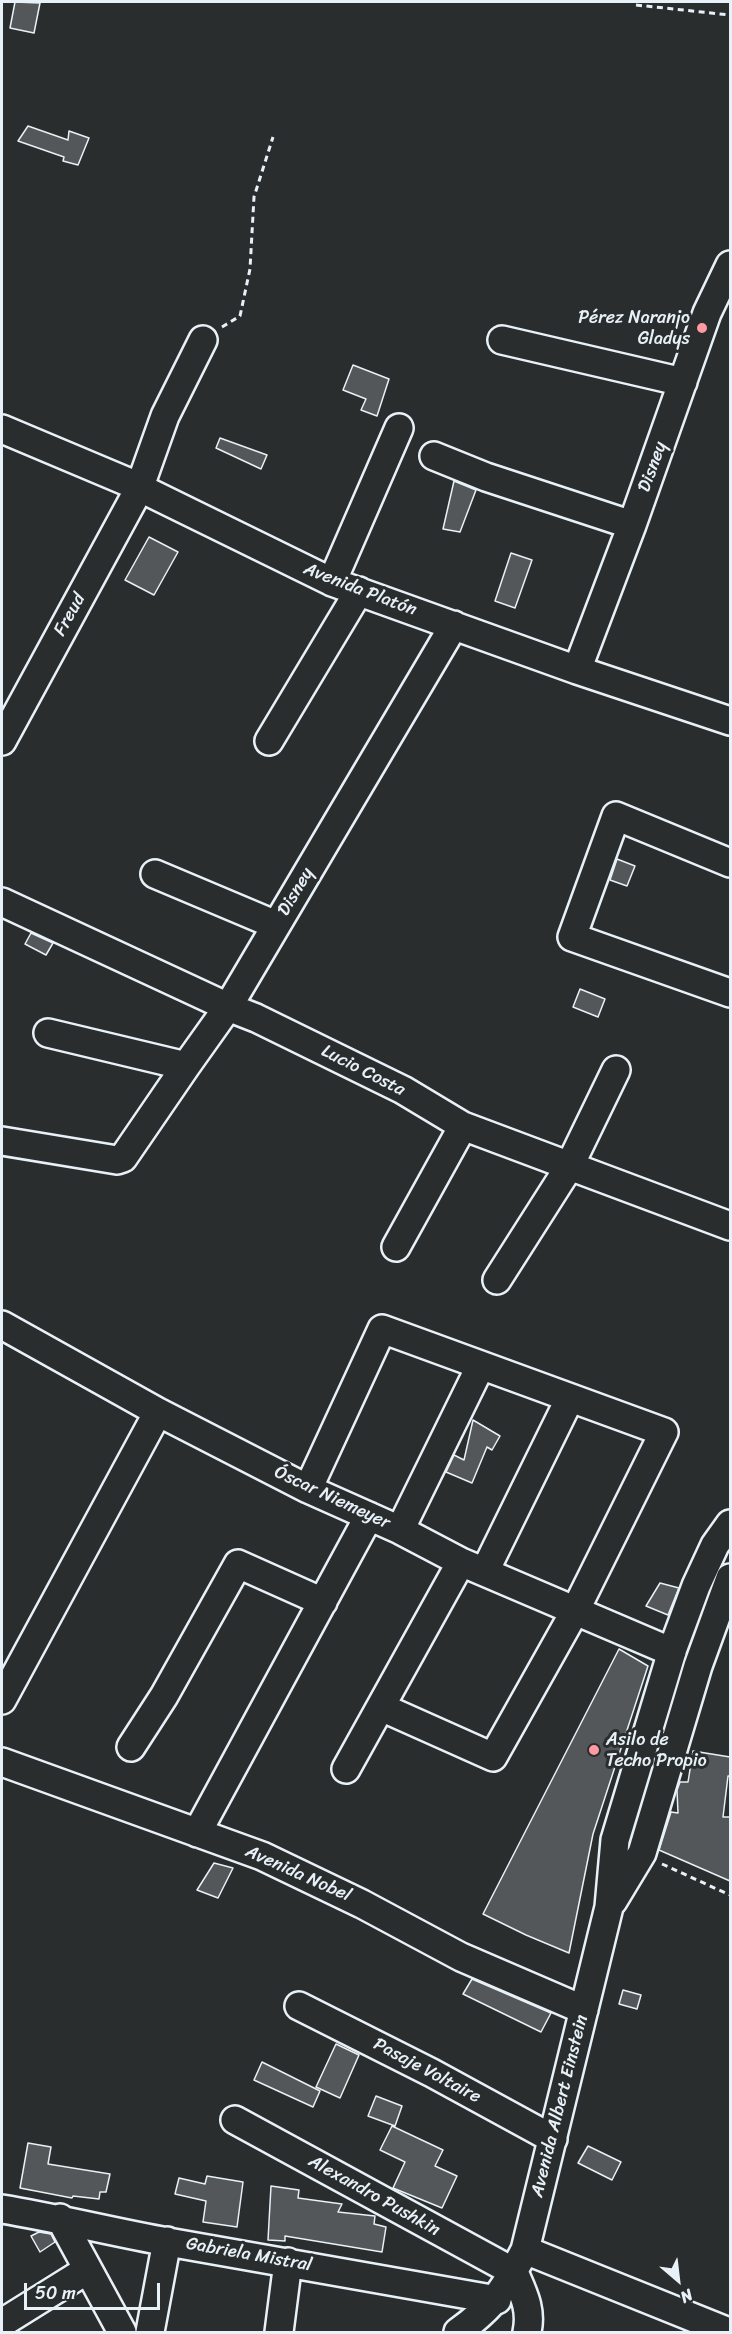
<!DOCTYPE html>
<meta charset="utf-8">
<style>
body{margin:0}
#map{position:relative;width:732px;height:2334px;overflow:hidden;background:#2a2d2e;font-family:Sriracha,sans-serif}
canvas{display:block}
.frame{position:absolute;inset:0;border:3px solid #e8f1f8;pointer-events:none}
.north{position:absolute;left:648px;top:2250px;width:60px;height:60px;-webkit-text-stroke:4px #2a2d2e;paint-order:stroke;rotate:152deg;font-size:16px;font-weight:700;line-height:24px;text-align:center;color:#e8f1f8}
.north::after{content:'';display:block;margin:auto;width:21px;height:27px;background:#e8f1f8;clip-path:polygon(50% 0,100% 100%,50% 72%,0 100%)}
.scale{position:absolute;left:24px;top:2283px;width:136px;height:27px;box-sizing:border-box;border:3px solid #e8f1f8;border-top:0;padding-left:8px;font-size:18px;line-height:21px;white-space:nowrap;color:#e8f1f8;-webkit-text-stroke:4px #2a2d2e;paint-order:stroke}
</style>
<div id="map">
<canvas width="732" height="2334"></canvas>
<div class="frame"></div>
<div class="north">N</div>
<div class="scale">50 m</div>
</div>
<script>
const c = document.querySelector('canvas').getContext('2d');
c.lineJoin = 'round';
function paint(path, color) { c.fillStyle = color; c.fill(path, 'evenodd'); }
function stroke(path, color, width, dash) { c.strokeStyle = color; c.lineWidth = width; c.lineCap = dash ? 'butt' : 'round'; c.setLineDash(dash || []); c.stroke(path); }
function drawText(font, color, halo, rows, align = 'center') {
  c.font = font + ' Sriracha,sans-serif'; c.lineWidth = 6; c.setLineDash([]); c.textBaseline = 'middle'; c.strokeStyle = halo; c.fillStyle = color; for (const [text, x, y, turn = 0] of rows) {
    c.save(); c.translate(x, y); c.rotate((+turn || 0) * Math.PI / 180); c.textAlign = isNaN(turn) ? turn : align; if (halo) c.strokeText(text, 0, 0); c.fillText(text, 0, 0); c.restore();
  }
}
const building = new Path2D(`
 M15,2L40,3L34,33L10,28Z
 M28,126L68,140L69,131L89,138L78,165L63,161L64,157L18,141Z
 M353,365L389,379L377,416L361,410L366,399L343,390Z
 M220,438L267,455L261,469L216,448Z
 M454,481L476,490L460,532L443,529Z
 M149,537L178,552L154,595L125,580Z
 M511,553L532,560L515,608L495,601Z
 M617,859L635,866L627,886L610,880Z
 M31,933L53,943L46,955L25,944Z
 M580,989L605,999L598,1017L573,1007Z
 M473,1420L500,1436L492,1450L487,1447L472,1483L446,1472L454,1455L464,1460Z
 M660,1583L679,1588L668,1615L646,1606Z
 M619,1649L648,1666L593,1834L569,1953L526,1935L483,1914Z
 M693,1751L730,1757V1776H728L723,1817H730V1881L659,1850L671,1812L678,1813L677,1790L680,1782H688Z
 M214,1863L233,1868L218,1898L197,1890Z
 M472,1979L551,2013L541,2032L463,1994Z
 M623,1990L641,1995L637,2009L619,2004Z
 M336,2044L359,2055L340,2098L316,2087Z
 M262,2062L320,2091L313,2107L254,2080Z
 M376,2096L402,2106L395,2126L368,2116Z
 M392,2126L443,2150L435,2166L457,2176L442,2208L393,2188L405,2162L380,2150Z
 M28,2143L51,2147L48,2164L110,2174L106,2192H100L99,2199L73,2196L72,2198L20,2188Z
 M588,2146L621,2162L612,2180L578,2163Z
 M207,2176L243,2182L237,2227L203,2222L206,2201L175,2194L179,2178L205,2184Z
 M271,2186L299,2190L298,2198L342,2204L338,2212L375,2216L374,2224L386,2227L382,2252L285,2236V2241L268,2240Z
 M39,2232L51,2234L55,2242L40,2252L31,2236Z`);
paint(building, '#535759');
stroke(building, '#e8f1f8', 1.5);
const minor = new Path2D(`
 M502,340L683,382
 M2,429L128,482L332,582L577,670L730,721
 M434,456L486,477L632,525
 M332,582L399,428
 M577,670L632,525L707,313L730,265
 M2,741L139,489L165,416L203,340
 M269,741L359,591
 M730,863L616,816L572,937L730,993
 M155,874L276,925
 M2,902L228,1007L256,1018L403,1090L463,1126L730,1226
 M48,1033L186,1066
 M2,1141L117,1160L123,1158L186,1066L228,1007L454,625
 M396,1247L463,1126
 M497,1280L569,1167L616,1070
 M2,1325L158,1412L308,1489L400,1530L461,1562L672,1652
 M308,1489L382,1329L664,1432L575,1611L493,1757L381,1707
 M400,1530L481,1365
 M485,1571L570,1398
 M2,1700L158,1412
 M131,1747L164,1696L238,1564L323,1602
 M2,1762L262,1856L362,1904L461,1957L584,2010
 M346,1769L461,1562
 M197,1833L369,1516
 M613,1901L642,1853L698,1666L730,1578
 M299,2006L432,2073L553,2139
 M235,2120L514,2272C523,2293 532,2309 527,2332
 M2,2209C57,2218 112,2232 168,2242C277,2261 387,2280 497,2300
 M60,2218L122,2332
 M525,2250L729,2332
 M2,2323L87,2270
 M150,2332L167,2241
 M279,2332L288,2262
 M458,2332C494,2306 504,2290 525,2250L609,1907L615,1840L673,1648L696,1586L715,1545L730,1524`);
stroke(minor, '#e8f1f8', 32);
stroke(new Path2D(`
 M636,5L730,15
 M222,327L240,316L250,269L254,197L273,137
 M662,1864L730,1895`), '#e8f1f8', 3, [6, 4.5]);
stroke(minor, '#2a2d2e', 27);
for (const [x, y, r, color] of [
 [702,328,6,"#ff9aa2"],
 [594,1750,6,"#ff9aa2"]
]) { const dot = new Path2D(); dot.arc(x, y, r, 0, 2 * Math.PI); c.fillStyle = color; c.fill(dot); stroke(dot, '#2a2d2e', 2); }
drawText('18px', '#e8f1f8', '#2a2d2e', [
 ["Pérez Naranjo",690,318],
 ["Gladys",690,339],
 ["Asilo de",606,1740,"left"],
 ["Techo Propio",606,1761,"left"]
], 'right');
drawText('18px', '#e8f1f8', '#2a2d2e', [
 ["Disney",653,467,-70],
 ["Avenida Platón",360,590,21],
 ["Freud",70,615,-61],
 ["Disney",296,892,-59],
 ["Lucio Costa",363,1071,27],
 ["Óscar Niemeyer",332,1498,25],
 ["Avenida Nobel",298,1874,24],
 ["Pasaje Voltaire",427,2071,28],
 ["Avenida Albert Einstein",560,2106,-76],
 ["Alexandro Pushkin",374,2196,29],
 ["Gabriela Mistral",249,2255,10]
]);
</script>
